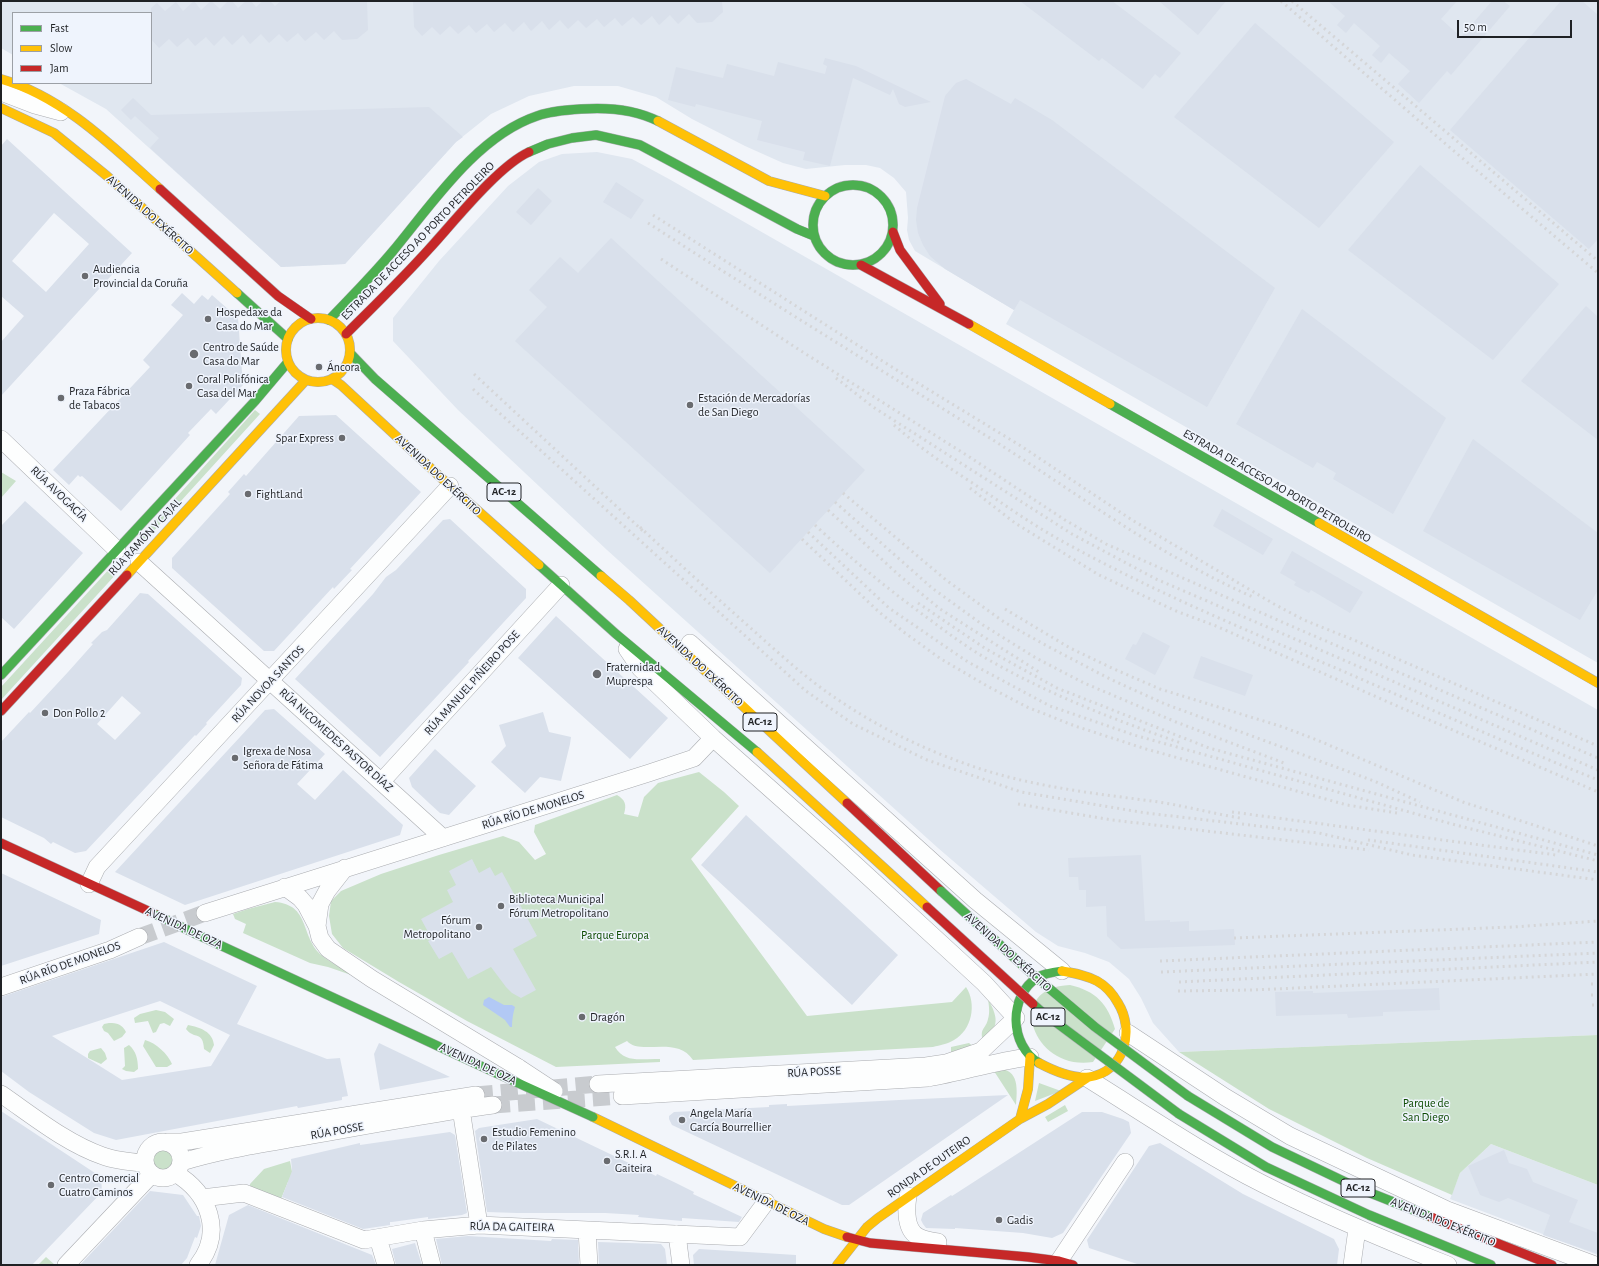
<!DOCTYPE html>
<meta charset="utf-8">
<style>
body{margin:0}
#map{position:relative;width:1599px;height:1266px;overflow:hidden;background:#f2f5fa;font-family:"Alegreya Sans",sans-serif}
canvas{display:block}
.frame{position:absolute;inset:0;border:2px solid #1f2124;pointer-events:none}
.legend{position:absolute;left:12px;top:12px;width:140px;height:72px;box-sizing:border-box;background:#eff4fd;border:1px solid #9ca0a6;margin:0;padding:5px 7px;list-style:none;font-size:12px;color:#1f2124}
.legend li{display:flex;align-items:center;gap:8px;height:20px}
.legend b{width:20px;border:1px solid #9ca0a6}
.scale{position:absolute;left:1457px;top:20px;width:115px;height:18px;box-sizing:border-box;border:2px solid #1f2124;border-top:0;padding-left:5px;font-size:12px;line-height:14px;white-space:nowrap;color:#1f2124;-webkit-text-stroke:3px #eff4fd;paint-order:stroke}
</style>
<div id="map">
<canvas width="1599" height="1266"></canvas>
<div class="frame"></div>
<ul class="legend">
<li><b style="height:5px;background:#4caf50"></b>Fast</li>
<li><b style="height:5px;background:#ffc107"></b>Slow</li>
<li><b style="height:5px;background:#c62828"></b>Jam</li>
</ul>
<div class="scale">50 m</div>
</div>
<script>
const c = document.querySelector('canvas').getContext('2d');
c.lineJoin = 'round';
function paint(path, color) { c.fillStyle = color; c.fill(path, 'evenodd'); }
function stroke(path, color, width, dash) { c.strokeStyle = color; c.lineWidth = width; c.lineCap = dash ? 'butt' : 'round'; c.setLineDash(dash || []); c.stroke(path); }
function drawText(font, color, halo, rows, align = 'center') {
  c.font = font + ' "Alegreya Sans",sans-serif'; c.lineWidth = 3; c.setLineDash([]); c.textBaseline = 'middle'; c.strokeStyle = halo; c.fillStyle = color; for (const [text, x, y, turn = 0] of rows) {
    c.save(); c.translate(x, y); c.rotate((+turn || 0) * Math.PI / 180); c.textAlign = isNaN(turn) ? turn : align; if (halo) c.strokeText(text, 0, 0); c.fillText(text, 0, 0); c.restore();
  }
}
paint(new Path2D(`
 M1,1H1598V663L1006,324L1014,310L915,251L909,240L907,230L908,218L906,192L894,178L880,168L866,165H845L806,169L783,163L745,146L692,119L656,97L618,86H574L529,96L491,114L456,142L345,264L281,267L106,109L59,83H151V13H13V55L1,48Z
 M597,152L632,159L669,179L1598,710V1035L1179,1052L1153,1023L1141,998L1129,979L1109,962L1085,953L1058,946L1036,932L938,848L607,550L458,410L393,341V318L439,261L508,186L539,162L562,154Z
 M1491,1144L1598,1185V1255L1450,1199L1460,1173Z`), '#e0e7f0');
paint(new Path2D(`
 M255,410L260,414L141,545L137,541Z
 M1,472L16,481L1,498Z
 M112,566L118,572L1,700V687Z
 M699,772L724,792L739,806L691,859L807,1016L952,1002L966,987C977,1004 972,1030 954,1040C948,1044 940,1045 933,1047L693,1060C677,1035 640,1056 627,1041L615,1047C625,1064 642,1058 660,1059V1062L556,1067L467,1021L399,982L343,948L332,934L329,916L331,901L341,891L381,874L439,855L503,836L519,842L535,860L546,854L534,832L535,825L617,795C625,800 627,804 624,814L638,817L644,797L658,783Z
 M275,902C310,905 300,934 320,954C329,962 346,970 357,977L328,967L310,963L243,933L246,924L235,919L233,914L248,909Z
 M1070,985C1096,991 1108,1004 1115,1029L1093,1062C1033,1072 1003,987 1070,985Z
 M988,999C998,1017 1000,1027 983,1041C979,1028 986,1029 988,1019C990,1013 989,1006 988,999Z
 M156,1010L165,1012L174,1019L170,1026L164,1023L160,1024L156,1032L153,1033L148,1021L135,1023L134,1018L140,1014Z
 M109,1023C117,1023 122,1024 126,1032L122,1037L114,1041L108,1033L104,1031L102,1027L104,1024Z
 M188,1025C200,1027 213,1032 214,1045L210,1053L204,1049C203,1030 194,1040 186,1029Z
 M1598,1035V1185L1491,1144L1460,1173L1452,1195L1367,1158L1269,1109L1179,1052Z
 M145,1040C156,1043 168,1054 172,1064L167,1067H156L143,1046Z
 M969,1043L974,1047L951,1056V1047Z
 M129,1045C136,1051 138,1059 138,1069L134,1072L126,1071L122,1069L125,1066L124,1048Z
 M101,1048L105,1053L107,1059L101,1064L88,1058V1054L90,1051Z
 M992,1068C1018,1067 1018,1084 1016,1105Z
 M1039,1083L1061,1091L1035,1101Z
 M1065,1105L1068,1111L1048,1122L1045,1117Z
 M153 1160a11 11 0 1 1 22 0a11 11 0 1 1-22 0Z
 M290,1161L294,1182H288L281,1199L250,1187V1184L264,1169Z
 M46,1257L55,1265H38Z`), '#cae1ca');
paint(new Path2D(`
 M489,997L504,1005H512L515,1007C513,1013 512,1020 512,1027H510L505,1020L483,1005L484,1000Z`), '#b2c9f5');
paint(new Path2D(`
 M194,1L201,10L211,1L220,9L228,1H232L238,8L246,1H251L256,7L263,1H270L275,6L281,1H367L368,30L357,39L342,40L334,31L324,40L316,32L305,41L298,33L287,42L279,34L269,43L261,34L250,44L243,35L232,45L224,36L214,46L206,37L195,46L188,38L177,47L169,39L159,48L151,39V8L157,3L165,11L176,2L183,11Z
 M413,1H722L723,12L712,22L697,23L689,14L678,24L670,15L659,25L652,16L641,25L633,17L622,26L615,18L604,27L597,19L586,28L578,20L568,29L560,20L549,30L542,21L531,31L524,22L513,32L505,23L494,32L487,24L476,33L469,25L458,34L450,26L440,35L432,27L422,36L414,27Z
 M1020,1H1112L1181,53L1160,78L1155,74L1143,89L1102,58L1099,61Z
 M1159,1H1226L1198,35Z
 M1328,1H1457L1441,19L1461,37L1492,1H1503L1510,6L1451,75L1447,71L1419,103L1398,84L1410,71L1389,53L1381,63L1372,55L1380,46L1354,23L1346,33L1337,25L1345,16Z
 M1561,1H1582L1598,15V239L1589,249L1450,130Z
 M1255,23L1394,142L1319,228L1174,117Z
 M825,58L856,66L931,102L905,107L899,104L893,89L890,95L853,78L830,166L803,160L805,152L757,140L762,121L696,104L695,107L668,100L676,67L723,78L727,64L774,76L778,62L825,74L827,66L823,64Z
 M966,79L1011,104L1015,98L1052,120L1275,288L1207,407L1020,300L1014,310L945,269L930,256L923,245L918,233L916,220L917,208L945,96L956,83Z
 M133,98L151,115L429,107L463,137L456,142L345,264L281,267L150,148L159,138L135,116L131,120L121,110Z
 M7,139L132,253L1,396V342L24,316L1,296V146ZM54,213L89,244L46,292L12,261Z
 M1420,165L1559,284L1493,360L1348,250Z
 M616,182L644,200L631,219L603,202Z
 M538,188L552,201L531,225L516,212Z
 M611,238L865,470L770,573L515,341L547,307L529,290L560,257L578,273Z
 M182,293L194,304L202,295L208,300L212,295L238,318L243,385L216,414L211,409L188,433L190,435L121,511L82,476L80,477L78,475L69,485L53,470L150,367L143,360L183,315L171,305Z
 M1586,306L1598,317V440L1521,381Z
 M1302,309L1446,418L1393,514L1333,479L1336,473L1317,462L1313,468L1236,424Z
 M336,415L421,492L350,569L352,570L334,589L333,587L274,651H264L172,568V558L230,494L228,492L244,474L246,476L299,416Z
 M1473,439L1598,533V590L1580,620L1423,531Z
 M25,501L83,553L14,629L1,617V526Z
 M1222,509L1273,539L1263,555L1213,526Z
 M450,519L526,589V598L468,661L469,662L380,757L295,679L373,594L386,577L396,570L443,520Z
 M1292,551L1363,592L1350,613L1311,590L1309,593L1294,585L1296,582L1280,573Z
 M140,593L148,594L242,678L241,685L206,723L207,724L196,736L195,735L86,851L75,853L53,842L51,844L44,838L1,817V742L29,712L30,713L68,672L93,644L91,643L102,632L107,630ZM122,696L141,713L115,740L97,724Z
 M556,616L668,718L630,759L518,658Z
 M1143,632L1170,646L1155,675L1125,659L1133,644L1136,645Z
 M1201,656L1253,675L1245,696L1193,678Z
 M274,709L325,754L297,784L315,800L343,770L403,825L400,835L185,905L115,872L265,710Z
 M543,712L549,732L571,737L570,744L561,781L540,777L525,793L491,762L506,746L499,725Z
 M435,749L476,786L449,815L440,813L429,803L412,787L409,778Z
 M746,815L898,955L852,1005L701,865Z
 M1141,855L1145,921L1170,920V922L1189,921V931L1234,929L1235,945L1121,949L1107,936L1106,906L1086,907V890H1079L1078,877H1069L1068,858Z
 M472,859L479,873L490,867L495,876L502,872L537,936L513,949L536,990L521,998L512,993L506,987L491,967L468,979L452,952L439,959L428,941L432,939L421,919L453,902L447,890L456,885L449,871Z
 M1,873L101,920L99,934L1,966Z
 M164,942L257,986L237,1024L327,1059L340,1058L348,1096L342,1097V1100L298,1108L297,1106L116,1140L94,1133L29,1092L1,1071V997ZM160,1001L230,1035L211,1066L122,1080L52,1036Z
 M1439,988L1440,1010L1383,1012V1016L1348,1018L1347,1014L1276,1016L1275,992L1313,991V993Z
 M379,1043L427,1066L450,1077L380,1090L374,1054Z
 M1008,1095L849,1205H842L672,1125L669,1119V1116L674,1112L769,1107V1105L787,1104V1106L899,1100Z
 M1,1111L101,1177L102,1192L32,1265H1Z
 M1082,1112H1102L1123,1119L1129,1122L1131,1133L1063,1233L1052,1238L1023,1233L955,1228V1229L926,1228L923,1224L921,1220L923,1213L951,1195L952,1196Z
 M537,1119L656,1176L657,1174L676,1183L694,1192L693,1194L742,1217L739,1222L682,1218V1221L638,1217L639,1215L605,1213H517L487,1212L475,1131L479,1128Z
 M450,1132L455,1135L467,1213L462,1215L428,1219V1217L392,1222H390V1225L363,1229L282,1197L292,1171L291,1159L360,1143V1145Z
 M1160,1143L1243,1194L1334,1239L1339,1249L1337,1265H1140L1089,1248L1087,1240L1149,1146Z
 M1504,1150L1509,1163L1527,1169L1533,1182L1578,1200L1569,1222L1598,1233V1254L1543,1235L1550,1215L1508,1198L1499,1202L1480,1195L1468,1166Z
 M150,1191L183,1195L197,1216H199L201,1226L197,1238L195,1237L187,1258L181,1265H80Z
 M248,1205L372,1255L376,1265H215L229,1215Z
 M468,1236L551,1241L552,1239L578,1240L579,1265H442L436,1239Z
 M598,1242L661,1244L665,1249L667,1265H599Z
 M415,1243L422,1265H396L392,1249Z
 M699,1249L796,1255V1265H694L693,1255Z`), '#d9e0eb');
stroke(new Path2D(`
 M139,937L205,913
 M476,1095L598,1084
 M493,1105L622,1096`), '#c8cbcf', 17, [17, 8]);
const street = new Path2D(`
 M1,92L35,105L61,112
 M1,439L117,550
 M139,562L443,838
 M690,643L975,900L1062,971
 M382,781L561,585
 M89,884L97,867L450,486
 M285,887L300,898L306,905L317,926L320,938L328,949L372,979L519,1068
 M205,913L649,773L694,758L713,738
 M317,926L320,904L327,891L345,868
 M1,987L110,950L139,937
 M1128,1033L1225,1097L1290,1136L1447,1210L1595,1265
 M1087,1078C1145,1114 1202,1153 1263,1184C1324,1215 1385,1240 1448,1265
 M598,1084L926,1066L946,1063L981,1051L1016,1018L984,983L958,959L837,848L713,738L640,668L627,649
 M1,1094C33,1116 66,1143 103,1156C116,1161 131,1162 145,1163
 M622,1096L928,1078C963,1072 995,1061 1030,1057
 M461,1109L479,1225
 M145 1160a18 18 0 1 1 36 0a18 18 0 1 1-36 0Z
 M167,1142H182L476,1095
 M182,1162C224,1149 269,1143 313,1135C373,1124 433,1113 493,1105
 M175,1173C209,1193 224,1232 198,1265
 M908,1196C906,1209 905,1231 919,1237C925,1240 931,1241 938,1242
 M202,1198L244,1193L364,1240L423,1230L479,1225L740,1237L766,1202
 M423,1230L432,1265
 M587,1230L589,1265
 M677,1234L681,1265
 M378,1238L386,1265
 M1059,1261L1125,1162
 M66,1265L152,1174
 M1352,1265L1357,1229`);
const fast = new Path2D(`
 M529,152L548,144L572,138L596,135L640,145L797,229L814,236
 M813 225a40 40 0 1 1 80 0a40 40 0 1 1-80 0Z
 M237,293L288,339
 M329,320C351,297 373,275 393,251C432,204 477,136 537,116C551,111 566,110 581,109C608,107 634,109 658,121
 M350,353L375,379L601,576
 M1110,404L1319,523
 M539,565L616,634L757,752
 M1,675L255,401L288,362
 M196,934L496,1073
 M1039,1063C1009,1045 1008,996 1038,977C1045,973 1054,972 1062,971
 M1188,1096L1272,1147L1358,1188L1431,1217
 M1179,1114L1266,1167L1369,1215L1491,1265`);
const slow = new Path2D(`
 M1,79C64,97 113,147 160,189
 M1,108L54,133L107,176L237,293
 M658,121L769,181L825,196
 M286 350a32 32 0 1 1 64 0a32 32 0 1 1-64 0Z
 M969,324L1110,404
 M332,379L341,385L450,486L539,565
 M1319,523L1598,683
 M127,575L306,380
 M601,576L629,600L847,803
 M757,752L927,907
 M1039,1063C1054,1071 1072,1079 1089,1077C1125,1072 1135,1030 1118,1003C1113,994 1106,986 1097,981C1086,975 1074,973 1062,971
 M593,1117L824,1229L847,1237
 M1020,1119L1028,1089L1030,1057
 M837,1265L867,1227L878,1218L1020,1119L1048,1104L1087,1078`);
const jam = new Path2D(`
 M160,189L278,296L311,319
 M893,232L900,250L940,304
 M861,265L969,324
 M346,334C374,306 402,279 429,249C453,223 498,166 529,152
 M1,711L127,575
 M847,803L941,891
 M1,843L157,915
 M1431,1217L1552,1265
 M847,1237L870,1243L1028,1257L1059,1261L1073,1265`);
stroke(street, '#aaacb0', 18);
stroke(fast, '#aaacb0', 10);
stroke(slow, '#aaacb0', 10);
stroke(jam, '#aaacb0', 10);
stroke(street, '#fdfefe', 17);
stroke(fast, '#4caf50', 9);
stroke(slow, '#ffc107', 9);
stroke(jam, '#c62828', 9);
stroke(new Path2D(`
 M1281,1L1448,146L1598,273
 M1292,1L1598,261
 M653,215L903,374L1021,446L1132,520L1274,604L1304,620L1354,640L1598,746
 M648,223C762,297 878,368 993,440C1078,494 1160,556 1253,597
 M661,259L801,351L968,456L1065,520L1106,544L1298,629L1598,758
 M474,374L643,531
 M836,378L873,407L1072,534L1156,579L1207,601L1598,770
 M473,389L806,691L853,724L927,760L1021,792L1146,813L1319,833L1412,855L1598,880
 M894,425C919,447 946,466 974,484C1006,506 1037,528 1071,546C1157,593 1248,631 1338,669C1425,707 1511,745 1598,780
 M970,488L1015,523L1099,575L1176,611L1216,626L1413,713L1598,792
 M843,493L946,580L1004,622L1049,647L1110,679L1165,704L1374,781L1420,802
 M835,502L932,588L983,625L1036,658L1084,683L1176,722L1284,763
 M828,510L900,576L940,609L1039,672
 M815,525C851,559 889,590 929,619C949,634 968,648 989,660C1050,695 1115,720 1181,743
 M640,527C678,563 716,597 755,632C781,655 808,680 837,699C878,727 923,749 969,765C1028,786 1090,793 1152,801C1181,805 1210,813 1240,818
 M808,532L889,608L968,662L1050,706L1134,735L1452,824L1598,861
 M802,539L879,612L905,633L941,659L989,687L1027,707L1075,726L1146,749L1347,805L1397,813
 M918,603L986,649L1057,688L1209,748L1598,855
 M1005,609L1070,648L1114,669L1160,689L1283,727L1317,740L1463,802L1598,846
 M1018,804L1112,820L1369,850
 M1232,812L1556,855
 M1368,840L1598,872
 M1234,938L1513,927L1598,921
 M1160,961L1598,942
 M1161,972L1598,953
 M1179,982L1598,962
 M1591,984H1598
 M1178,991L1253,990L1598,974
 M1591,995H1598
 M1592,1005H1598`), '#d5d6d8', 3, [2, 4]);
const streetBridge = new Path2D(`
 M519,1068L554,1091`);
const fastBridge = new Path2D(`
 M941,891L1031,973L1095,1027L1188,1096
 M157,915L196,934
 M1033,1004L1042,1012L1179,1114
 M496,1073L593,1117`);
const jamBridge = new Path2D(`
 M927,907L1033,1004`);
stroke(streetBridge, '#aaacb0', 18, []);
stroke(fastBridge, '#aaacb0', 10, []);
stroke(jamBridge, '#aaacb0', 10, []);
stroke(streetBridge, '#fdfefe', 17);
stroke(fastBridge, '#4caf50', 9);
stroke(jamBridge, '#c62828', 9);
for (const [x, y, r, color] of [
 [85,276,4,"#696b6f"],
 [208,319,4,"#696b6f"],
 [194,354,5,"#696b6f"],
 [319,367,4,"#696b6f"],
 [189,386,4,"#696b6f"],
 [61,398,4,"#696b6f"],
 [690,405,4,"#696b6f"],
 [342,438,4,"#696b6f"],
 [248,494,4,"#696b6f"],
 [597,674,5,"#696b6f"],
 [45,713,4,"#696b6f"],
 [235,758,4,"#696b6f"],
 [501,906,4,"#696b6f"],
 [479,927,4,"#696b6f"],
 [582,1017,4,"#696b6f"],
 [682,1120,4,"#696b6f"],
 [484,1139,4,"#696b6f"],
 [607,1161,4,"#696b6f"],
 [51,1185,4,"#696b6f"],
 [999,1220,4,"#696b6f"]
]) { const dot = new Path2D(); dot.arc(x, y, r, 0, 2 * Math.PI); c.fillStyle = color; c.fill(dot); stroke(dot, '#eff4fd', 1.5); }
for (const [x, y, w] of [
 [504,492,34],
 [760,722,34],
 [1048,1017,34],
 [1358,1188,34]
]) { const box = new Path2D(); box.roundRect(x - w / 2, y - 9, w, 18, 3); c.fillStyle = '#eff4fd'; c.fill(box); stroke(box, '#1f2124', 1); }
drawText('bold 11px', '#1f2124', null, [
 ["AC-12",504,492],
 ["AC-12",760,722],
 ["AC-12",1048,1017],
 ["AC-12",1358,1188]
]);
drawText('12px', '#1f2124', '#eff4fd', [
 ["AVENIDA DO EXÉRCITO",150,215,42],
 ["ESTRADA DE ACCESO AO PORTO PETROLEIRO",418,241,-46],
 ["AVENIDA DO EXÉRCITO",438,475,43],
 ["ESTRADA DE ACCESO AO PORTO PETROLEIRO",1277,486,30],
 ["RÚA AVOGACÍA",59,494,44],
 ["RÚA RAMÓN Y CAJAL",145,537,-47],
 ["AVENIDA DO EXÉRCITO",700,666,43],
 ["RÚA MANUEL PIÑEIRO POSE",472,683,-48],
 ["RÚA NOVOA SANTOS",268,684,-47],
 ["RÚA NICOMEDES PASTOR DÍAZ",336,740,42],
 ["RÚA RÍO DE MONELOS",533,810,-17],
 ["AVENIDA DE OZA",184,928,25],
 ["AVENIDA DO EXÉRCITO",1008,952,42],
 ["RÚA RÍO DE MONELOS",70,963,-20],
 ["AVENIDA DE OZA",478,1064,25],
 ["RÚA POSSE",814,1072,-3],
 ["RÚA POSSE",337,1131,-10],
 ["RONDA DE OUTEIRO",929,1167,-35],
 ["AVENIDA DE OZA",771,1204,26],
 ["AVENIDA DO EXÉRCITO",1443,1222,22],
 ["RÚA DA GAITEIRA",512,1227,1]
]);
drawText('12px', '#1f2124', '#eff4fd', [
 ["Audiencia",93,269],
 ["Provincial da Coruña",93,283],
 ["Hospedaxe da",216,312],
 ["Casa do Mar",216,326],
 ["Centro de Saúde",203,347],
 ["Casa do Mar",203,361],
 ["Áncora",327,367],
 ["Coral Polifónica",197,379],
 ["Casa del Mar",197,393],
 ["Praza Fábrica",69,391],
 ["de Tabacos",69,405],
 ["Estación de Mercadorías",698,398],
 ["de San Diego",698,412],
 ["Spar Express",334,438,"right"],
 ["FightLand",256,494],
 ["Fraternidad",606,667],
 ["Muprespa",606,681],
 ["Don Pollo 2",53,713],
 ["Igrexa de Nosa",243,751],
 ["Señora de Fátima",243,765],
 ["Biblioteca Municipal",509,899],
 ["Fórum Metropolitano",509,913],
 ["Fórum",471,920,"right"],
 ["Metropolitano",471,934,"right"],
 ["Dragón",590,1017],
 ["Angela María",690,1113],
 ["García Bourrellier",690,1127],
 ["Estudio Femenino",492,1132],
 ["de Pilates",492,1146],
 ["S.R.I. A",615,1154],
 ["Gaiteira",615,1168],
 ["Centro Comercial",59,1178],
 ["Cuatro Caminos",59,1192],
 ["Gadis",1007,1220]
], 'left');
drawText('12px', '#0c4a00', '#eff4fd', [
 ["Parque Europa",615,935],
 ["Parque de",1426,1103],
 ["San Diego",1426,1117]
]);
</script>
